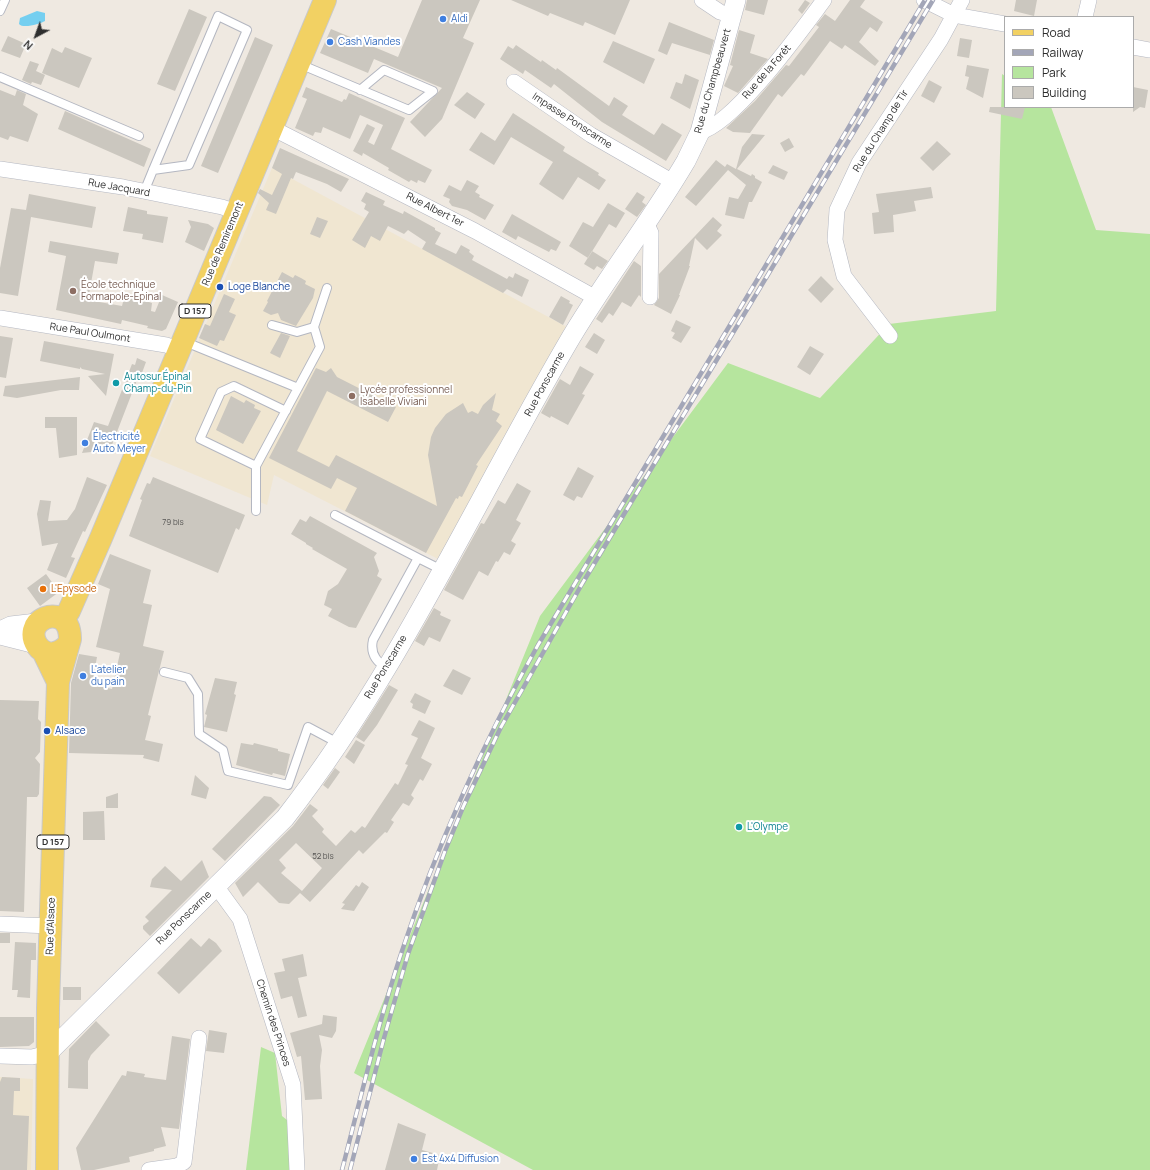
<!DOCTYPE html>
<meta charset="utf-8">
<style>
body{margin:0}
#map{position:relative;width:1150px;height:1170px;overflow:hidden;background:#efe9e1;font-family:Manrope,sans-serif}
canvas{display:block}
.legend{position:absolute;left:1004px;top:16px;width:130px;height:92px;box-sizing:border-box;background:#fff;border:1px solid #ababab;margin:0;padding:5px 7px;list-style:none;font-size:12px;color:#2e2e2e}
.legend li{display:flex;align-items:center;gap:8px;height:20px}
.legend b{width:20px;border:1px solid #ababab}
.north{position:absolute;left:16px;top:16px;width:40px;height:40px;-webkit-text-stroke:3px #fff;paint-order:stroke;rotate:221deg;font-size:11px;font-weight:700;line-height:16px;text-align:center;color:#2e2e2e}
.north::after{content:'';display:block;margin:auto;width:14px;height:18px;background:#2e2e2e;clip-path:polygon(50% 0,100% 100%,50% 72%,0 100%)}
</style>
<div id="map">
<canvas width="1150" height="1170"></canvas>
<ul class="legend">
<li><b style="height:5px;background:#f2d163"></b>Road</li>
<li><b style="height:5px;background:#a3a6b8"></b>Railway</li>
<li><b style="height:11px;background:#b6e59e"></b>Park</li>
<li><b style="height:11px;background:#cbc7bf"></b>Building</li>
</ul>
<div class="north">N</div>
</div>
<script>
const c = document.querySelector('canvas').getContext('2d');
c.lineJoin = 'round';
function paint(path, color) { c.fillStyle = color; c.fill(path, 'evenodd'); }
function stroke(path, color, width, dash) { c.strokeStyle = color; c.lineWidth = width; c.lineCap = dash ? 'butt' : 'round'; c.setLineDash(dash || []); c.stroke(path); }
function drawText(font, color, halo, rows, align = 'center') {
  c.font = font + ' Manrope,sans-serif'; c.lineWidth = 4; c.setLineDash([]); c.textBaseline = 'middle'; c.strokeStyle = halo; c.fillStyle = color; for (const [text, x, y, turn = 0] of rows) {
    c.save(); c.translate(x, y); c.rotate((+turn || 0) * Math.PI / 180); c.textAlign = isNaN(turn) ? turn : align; if (halo) c.strokeText(text, 0, 0); c.fillText(text, 0, 0); c.restore();
  }
}
paint(new Path2D(`
 M272,168L567,327L440,560L274,475L267,505L150,456Z
 M0,1077L33,1079L31,1170H0Z`), '#f0e6d1');
paint(new Path2D(`
 M1002,74L1005,76V107H1051L1096,230L1150,234V1170H533L354,1073L540,616L728,363L820,398L889,324L996,311Z
 M261,1047L275,1053L282,1116L292,1124L293,1170H246Z`), '#b6e59e');
paint(new Path2D(`
 M37,11L45,13V21C40,24 23,29 19,24L20,18Z`), '#75cff0');
paint(new Path2D(`
 M422,0H480L463,38L474,43L442,119L425,137L410,122L442,88L374,59L368,73L320,53L331,29L398,57Z
 M511,0H630L615,35L585,22L583,26L550,13L548,16Z
 M747,0H768L764,15L745,10Z
 M805,0L810,3L802,14L798,10Z
 M850,0H865L860,7L883,22L877,32L870,27L859,42L879,61L875,66L845,45L842,49L830,41L804,76L801,74L782,97L778,94L750,133L733,132L726,128L755,101L786,65L789,66L819,27L816,25L825,14L835,21Z
 M1016,0H1037L1034,16L1014,11Z
 M189,9L207,17L175,91L157,84Z
 M669,22L714,40L710,55L672,43L667,55L658,51Z
 M739,30L755,35L750,53L768,59L738,93L724,86L733,66L730,65Z
 M8,36L26,44L20,58L1,51Z
 M255,37L273,45L218,173L201,166Z
 M960,38L972,40L969,58L957,56Z
 M613,41L655,59L644,84L603,62Z
 M516,45L541,62L542,60L556,70L557,68L609,106L614,97L628,106L622,115L654,135L662,123L682,135L666,161L602,122L554,84L551,88L525,70L523,74L500,59L508,46L513,49Z
 M65,47L92,58L79,88L42,73L52,48L62,53Z
 M30,61L39,64L36,71L45,75L41,85L32,82L31,84L22,80Z
 M967,65L989,69L983,98L966,89L969,77L965,76Z
 M685,74L699,80L690,109L670,98L676,82L682,84Z
 M929,80L942,87L934,103L921,96Z
 M306,87L342,102L344,99L346,100L349,93L405,118L391,149L432,170L425,183L418,180L417,183L411,180L409,182L388,170L389,168L363,153L362,156L353,151L367,124L375,128L368,142L374,145L383,125L360,115L350,139L323,127L321,133L315,132L313,136L295,128L307,99L302,97Z
 M1133,87L1148,90L1145,108L1140,107L1133,112Z
 M0,90L15,96L17,90L26,94L23,105L38,114L28,142L10,136L8,140L0,137Z
 M467,92L485,104L475,119L454,105Z
 M990,107H1025L1022,119L989,112Z
 M65,111L151,149L144,167L58,129Z
 M513,113L565,147L563,151L599,173L598,175L606,180L599,190L578,177L563,200L539,184L553,162L511,137L494,165L469,150L481,132L495,141Z
 M752,134L765,135L737,169L751,176L752,174L755,176V178L762,182L752,202H749L744,219L725,215L729,197L738,199L746,185L728,170L696,206L685,197L716,160L725,167L727,164L736,169L742,147Z
 M789,138L794,147L785,152L780,143Z
 M937,141L951,154L933,171L920,158Z
 M280,148L349,179L341,192L327,184L296,172L293,179L291,178L276,214L266,210L269,203L258,193L260,189L272,195L282,174L272,168Z
 M773,165L788,172L784,180L768,173Z
 M467,180L479,186L475,192L480,195L479,197L494,205L485,220L467,210L452,206L449,202L450,199L443,196L449,185L461,191Z
 M931,187L933,198L914,201L916,211L893,215L894,232L874,234L872,213L879,212L876,194Z
 M366,192L385,201L383,205L403,214L404,211L435,228V230L441,233L435,244L456,254L461,245L470,250L469,252L474,256L472,260L507,279L509,276L513,278L515,273L529,280L522,297L507,289L503,293L422,249L426,242L408,230L404,234L388,226L380,241L371,236L365,248L352,240L369,212L364,209L366,204L361,201Z
 M637,192L645,197L642,202L646,205L637,217L625,209Z
 M29,194L96,207L92,228L31,217L18,296L0,293V268L11,208L26,210Z
 M608,203L625,213L616,228L609,224L588,258L569,246L583,222L593,227Z
 M128,207L147,211V214L168,217L163,243L142,239L143,234L123,231Z
 M512,214L561,242L556,251L551,249L549,252L518,236L516,240L502,232Z
 M317,217L328,221L320,238L310,234Z
 M713,217L722,225L717,231L722,235L707,250L695,238L689,266H690L679,295H680L671,314L654,305L659,298V274Z
 M188,220L208,224L214,228L204,251L185,242L191,227Z
 M50,241L119,253L117,264L95,261L88,300L122,306L125,294L152,303L151,311L155,312L162,295L178,302L166,329L162,331L147,328L148,326L122,320L121,324L56,310L66,256L48,252Z
 M592,251L608,261L602,269L597,266L594,270L584,264Z
 M634,261L641,266V297L639,295L631,307L622,302L613,316L609,313L602,323L596,319Z
 M282,272L293,278L295,275L301,278L306,281L305,284L315,289L313,298L296,326L281,320L278,313L271,315L263,311L268,302L267,301Z
 M821,276L834,289L821,303L808,290Z
 M224,294L235,299L229,312L236,315L224,341L220,340L217,346L199,338L205,324L210,326Z
 M561,296L570,301L569,303L573,305L563,325L549,317Z
 M676,320L691,327L681,343L672,338L675,333L671,331Z
 M281,333L290,336L280,358L270,353Z
 M594,333L605,340L597,354L585,347Z
 M0,336L13,338L6,378L0,377Z
 M44,341L114,354L106,396L88,376L105,374L82,369L80,367V369L40,361Z
 M810,346L824,354L810,375L797,367Z
 M137,358L146,362L139,381L137,380L110,450L82,453L94,422L108,426L132,364L135,365Z
 M580,366L594,374L582,394L585,395L568,425L551,416L550,418L541,413L560,379L570,385Z
 M316,368L326,372L331,368L337,377L396,407L388,422L327,391L297,451L329,467L336,455L437,506L428,455L431,437L435,428L446,414L463,403L468,413L472,411L478,414L483,405L496,393L492,410L500,414L496,421L502,426L476,465L478,466L462,497L459,496L458,499L456,498L426,553L345,511L357,488L337,478L331,489L269,458Z
 M80,377L79,390H61L17,398L3,396L5,386Z
 M231,396L244,403L246,400L255,405L254,408L261,411L243,444L216,430Z
 M45,417H77V455L59,458L56,428H45Z
 M578,467L594,476L582,498L577,496L574,501L563,495Z
 M87,477L107,485L85,532L83,531L71,557L75,558L66,578L47,570L58,543L42,546L37,514L40,500L51,501L48,521L67,520L75,509Z
 M153,477L245,515L239,530L236,528L218,573L129,536L142,500L140,499L147,483L150,484Z
 M517,483L531,491L516,520L521,523L511,541L516,544L510,555L504,552L498,562L496,561L488,576L479,571L463,600L444,590L481,523L484,524L498,500L505,504Z
 M310,516L377,553L374,557L379,571L377,576L382,579L356,628L349,627L328,616L332,609L324,605L328,591L338,584L347,569L312,549L313,548L306,544V543L291,534L300,519L306,522Z
 M110,554L151,570L143,603L152,605L143,646L164,651L148,715L151,716L145,740L163,744L159,762L143,758L144,755L69,753L71,683L79,654L97,657L92,684L112,689L120,653L96,647L110,589L98,584Z
 M46,574L59,592L40,606L27,588Z
 M434,608L441,612L440,615L451,620L440,642L429,637L424,646L415,641Z
 M453,669L471,678L462,695L443,686Z
 M215,678L237,682L234,694L236,695L227,732L204,727L207,715L205,714Z
 M389,685L398,690L377,725L364,742L356,737Z
 M415,693L431,701L425,714L412,708L413,704L410,702Z
 M0,700L39,701L38,719L41,722L40,752L35,758L40,764L39,794L37,797H27L24,912L0,911Z
 M419,720L435,728L421,758L432,764L423,781L420,779L411,795L414,798L409,806L403,803L391,820L394,822L387,833L385,832L363,854L359,850L310,902L300,893L289,904L279,903L258,882L243,897L235,883L293,826L310,804L318,810L312,816L324,829L322,832L336,846L351,830L355,833L362,826L365,828L395,783L398,785L408,765L405,764L418,738L411,735ZM296,843L322,868L302,891L281,873L286,868L279,860Z
 M356,740L365,745L354,764L345,757Z
 M241,743L253,745L254,743L278,749V751L290,754L285,776L273,773L272,775L236,765Z
 M335,768L340,772L328,789L323,785Z
 M195,775L209,788L206,799L191,795Z
 M118,793V808H106V797Z
 M264,796L271,797L280,805L225,861L212,849Z
 M104,811L105,840H83V812Z
 M202,860L209,877L150,936L143,929V926L149,921L145,917L172,890L150,887L152,879L165,866L181,881Z
 M362,882L369,887L354,911L341,909L345,904L342,903L356,885L359,887Z
 M0,933H10V943H0Z
 M191,938L201,947L209,938L216,943L222,951L179,994L157,973Z
 M15,942L36,943V960H31L30,998L17,997L18,990H12Z
 M303,954L307,976L298,978L307,1016L298,1018L292,996L281,999L274,973L285,971L282,959Z
 M63,987H81V1000H63Z
 M323,1015L337,1017L336,1031L332,1038L319,1035L322,1050L320,1066L322,1099L305,1100L301,1056L297,1057L290,1033L322,1024Z
 M0,1017H34V1042L29,1046L0,1047Z
 M96,1021L110,1035L91,1055L88,1061V1089L68,1088L69,1049Z
 M209,1030L227,1033L224,1053L206,1051Z
 M172,1036L190,1039L179,1129L161,1127L166,1146L154,1149V1151L129,1157L130,1162L94,1170H81L76,1148L122,1075L126,1076L127,1071L145,1074L144,1077L166,1080Z
 M2,1077L20,1078V1091H14L13,1115L29,1116L27,1170H0V1082Z
 M398,1123L426,1134L422,1150L440,1155L437,1170H385Z`), '#cbc7bf');
const service = new Path2D(`
 M0,11L5,0
 M309,68L409,110L433,91L384,70L360,90
 M0,77L139,136
 M144,192L153,170L218,16L247,30L189,165L153,170
 M272,325L297,332L314,327
 M183,341L298,388
 M256,466L200,439L221,392L234,386L286,411
 M256,511V466L320,347L314,327L327,288
 M335,515L418,558
 M387,668C376,662 370,653 373,640L418,558L442,570
 M164,672L188,678L198,694L199,734L223,750L228,771L288,785L308,727L338,743`);
const minor = new Path2D(`
 M702,0L720,12L732,16
 M924,0L954,15L1005,24
 M1085,17L1089,0
 M1133,47L1150,50
 M514,82L591,135L673,182
 M272,128L475,231L596,298
 M700,132C735,123 800,32 824,0
 M0,169L123,187L222,207L236,212
 M646,222L651,233L650,297
 M0,318L166,345L179,349
 M890,336L844,276L835,240L837,210L859,163L941,39L962,0
 M216,886L240,919L293,1085L297,1170
 M0,924L51,926
 M0,1056L32,1057L48,1053
 M149,1170L177,1166L184,1162L199,1038`);
const tertiary = new Path2D(`
 M0,631L11,626L37,623
 M0,635L36,644
 M48,1053L285,818C398,673 474,504 566,346C603,282 649,224 686,161L700,132L736,0`);
const primary = new Path2D(`
 M63,620L69,611L101,538L325,0
 M43,651L58,682L70,639C70,630 68,622 60,618C55,616 50,616 45,618C19,629 42,670 67,646
 M47,1170L48,1008L58,682`);
stroke(service, '#b4b7c1', 10);
stroke(minor, '#b4b7c1', 16);
stroke(tertiary, '#b4b7c1', 20);
stroke(primary, '#c9c9c9', 24);
stroke(service, '#fff', 8);
stroke(minor, '#fff', 15);
stroke(tertiary, '#fff', 19);
stroke(primary, '#f2d163', 22);
const rail = new Path2D(`
 M342,1170C361,1097 378,1023 402,951C437,845 483,743 538,645L925,0
 M350,1170L384,1038L408,954L445,851L464,805L501,727L582,584L933,0`);
stroke(rail, '#a3a6b8', 4.5);
stroke(rail, '#fff', 3, [9]);
for (const [x, y, r, color] of [
 [443,19,4,"#3f7fe0"],
 [330,42,4,"#3f7fe0"],
 [220,287,4,"#1a4fb4"],
 [73,291,4,"#8d6e63"],
 [116,383,4,"#0f9aa8"],
 [352,396,4,"#8d6e63"],
 [85,443,4,"#3f7fe0"],
 [43,589,4,"#e8710a"],
 [83,676,4,"#3f7fe0"],
 [47,731,4,"#1a4fb4"],
 [739,827,4,"#0f9aa8"],
 [414,1159,4,"#3f7fe0"]
]) { const dot = new Path2D(); dot.arc(x, y, r, 0, 2 * Math.PI); c.fillStyle = color; c.fill(dot); stroke(dot, '#fff', 1.5); }
drawText('8px', '#555452', null, [
 ["79 bis",173,523],
 ["52 bis",323,857]
]);
for (const [x, y, w] of [
 [195,311,32],
 [53,842,32]
]) { const box = new Path2D(); box.roundRect(x - w / 2, y - 7, w, 14, 3); c.fillStyle = '#fff'; c.fill(box); stroke(box, '#2e2e2e', 1); }
drawText('bold 9px', '#2e2e2e', null, [
 ["D 157",195,311],
 ["D 157",53,842]
]);
drawText('10px', '#366cbe', '#fff', [
 ["Aldi",451,19],
 ["Cash Viandes",338,42],
 ["Électricité",93,437],
 ["Auto Meyer",93,449],
 ["L'atelier",91,670],
 ["du pain",91,682],
 ["Est 4x4 Diffusion",422,1159]
], 'left');
drawText('10px', '#2e2e2e', '#fff', [
 ["Rue de la Forêt",767,72,-49],
 ["Rue du Champbeauvert",713,81,-74],
 ["Impasse Ponscarme",572,121,33],
 ["Rue du Champ de Tir",881,131,-58],
 ["Rue Jacquard",119,188,10],
 ["Rue Albert 1er",435,210,27],
 ["Rue de Remiremont",223,244,-67],
 ["Rue Paul Oulmont",90,333,9],
 ["Rue Ponscarme",545,384,-61],
 ["Rue Ponscarme",386,667,-59],
 ["Rue Ponscarme",184,918,-44],
 ["Rue d'Alsace",51,926,-88],
 ["Chemin des Princes",273,1023,72]
]);
drawText('10px', '#785e54', '#fff', [
 ["École technique",81,285],
 ["Formapole-Epinal",81,297],
 ["Lycée professionnel",360,390],
 ["Isabelle Viviani",360,402]
], 'left');
drawText('10px', '#164399', '#fff', [
 ["Loge Blanche",228,287],
 ["Alsace",55,731]
], 'left');
drawText('10px', '#0d838f', '#fff', [
 ["Autosur Épinal",124,377],
 ["Champ-du-Pin",124,389],
 ["L'Olympe",747,827]
], 'left');
drawText('10px', '#c56008', '#fff', [
 ["L'Epysode",51,589]
], 'left');
</script>
